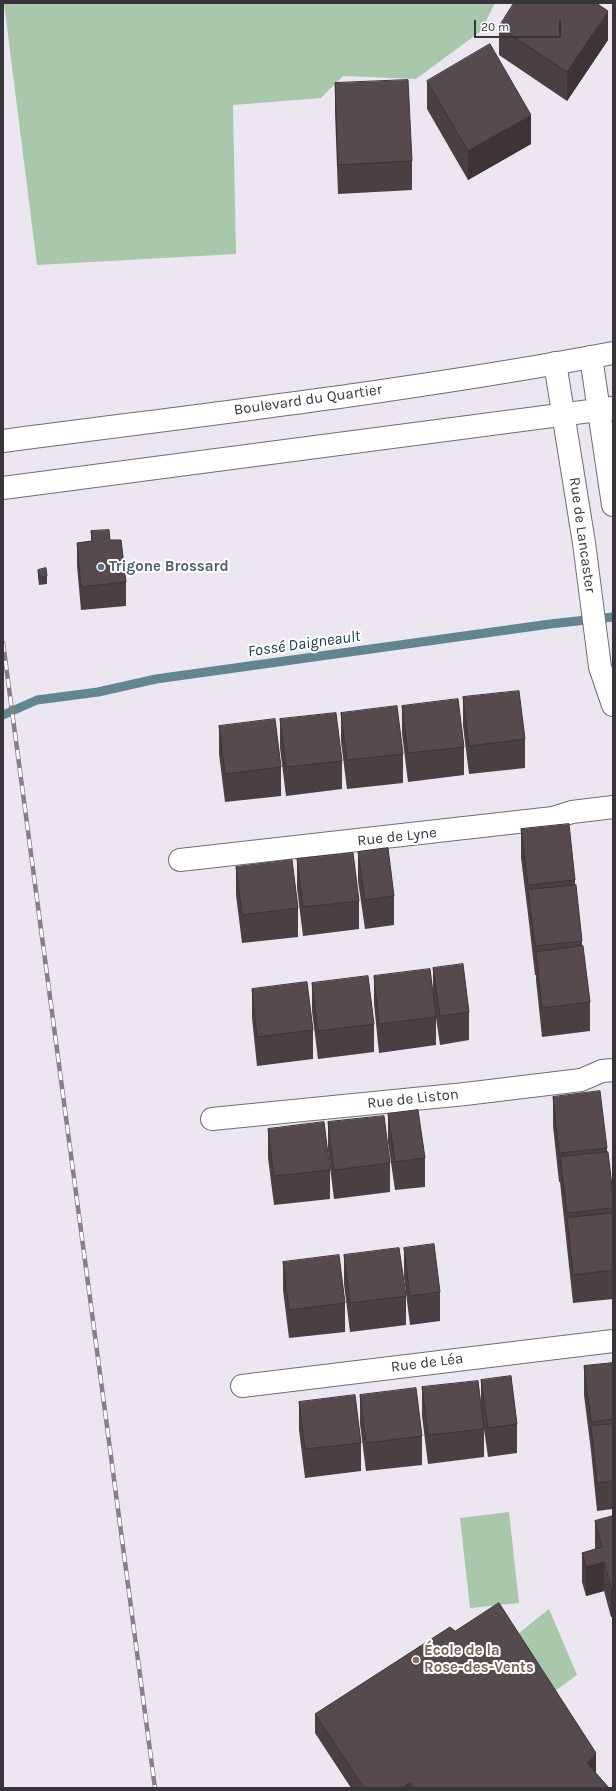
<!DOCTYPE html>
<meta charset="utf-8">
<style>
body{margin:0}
#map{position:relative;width:616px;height:1791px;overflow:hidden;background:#ebe6f0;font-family:Karla,sans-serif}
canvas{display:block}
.frame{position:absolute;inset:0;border:4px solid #373539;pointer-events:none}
.scale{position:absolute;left:474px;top:20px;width:87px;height:18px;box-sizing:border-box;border:2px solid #373539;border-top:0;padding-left:5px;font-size:12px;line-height:14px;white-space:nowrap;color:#373539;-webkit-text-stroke:3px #fff;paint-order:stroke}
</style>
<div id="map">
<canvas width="616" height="1791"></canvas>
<div class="frame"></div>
<div class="scale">20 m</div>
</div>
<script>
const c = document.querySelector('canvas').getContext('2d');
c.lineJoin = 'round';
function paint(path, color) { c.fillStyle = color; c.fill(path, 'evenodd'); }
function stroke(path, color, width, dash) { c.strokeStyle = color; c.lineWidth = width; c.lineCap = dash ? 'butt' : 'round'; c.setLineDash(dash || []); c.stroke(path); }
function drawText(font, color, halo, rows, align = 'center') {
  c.font = font + ' Karla,sans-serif'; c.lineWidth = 4; c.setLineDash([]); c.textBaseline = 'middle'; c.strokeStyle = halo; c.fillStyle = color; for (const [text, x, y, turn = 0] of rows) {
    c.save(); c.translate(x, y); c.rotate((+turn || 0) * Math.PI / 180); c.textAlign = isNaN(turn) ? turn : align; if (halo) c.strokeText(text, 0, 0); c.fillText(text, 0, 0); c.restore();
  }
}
paint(new Path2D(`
 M4,3H495L481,31L416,79L343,76L321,98L233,105L236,254L37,265Z
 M509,1512L519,1603L470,1608L460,1518Z
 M549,1609L577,1675L551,1694L514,1637Z`), '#a8c7ab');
stroke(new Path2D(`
 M3,715L37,700L98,692L156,679L550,624L613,617`), '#61868f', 9);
const minor = new Path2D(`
 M591,357L613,505
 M555,363L584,543L600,667L613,705
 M180,860L553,818L572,812L613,807
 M212,1119L465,1094L581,1080L602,1071L613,1070
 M242,1386L613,1341`);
const secondary = new Path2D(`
 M3,441C207,414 411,391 613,353
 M3,488L613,408`);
stroke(minor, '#716d75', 24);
stroke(secondary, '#716d75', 24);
stroke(minor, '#fff', 22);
stroke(secondary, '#fff', 22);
const rail = new Path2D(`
 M3,643L155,1788`);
stroke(rail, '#848087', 4.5);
stroke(rail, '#fff', 3, [9]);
paint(new Path2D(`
 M499,27L608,40L567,101L499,55Z
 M427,81L531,144L468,180L427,109Z
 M335,83L412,161V190L338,194L335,112Z
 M91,531L110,540L126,582V606L81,610L77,566V543L91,541Z
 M38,570L47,576V584L39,585L38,577Z
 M463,697L525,739V768L469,774L463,726Z
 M402,706L464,747V775L408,782L402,734Z
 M341,713L403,754V783L347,789L341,742Z
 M280,719L342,761V789L286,796L280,748Z
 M219,726L281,767V796L225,802L219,754Z
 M521,829L575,880V885L582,941V946L590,1002V1031L542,1037L536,980V975H535L528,914L521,858Z
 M358,852L394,896V925L365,929L358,881Z
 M297,859L359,901V929L303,936L297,888Z
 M236,867L298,908V937L242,943L236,895Z
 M433,968L469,1012V1040L440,1045L433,997Z
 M374,976L436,1017V1045L379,1053L374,1004Z
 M312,983L374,1024V1052L318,1059L312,1011Z
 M252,989L313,1030V1059L257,1066L252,1018Z
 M553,1097L607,1148V1152L613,1195V1299L573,1303L560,1182H559L553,1126Z
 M388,1114L425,1158V1187L395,1190L388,1142Z
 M328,1122L390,1163V1192L334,1199L328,1151Z
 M268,1129L330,1170V1199L274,1205L268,1158Z
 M404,1248L440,1292V1321L410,1325L404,1277Z
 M344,1255L406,1296V1325L350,1332L344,1284Z
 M283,1262L345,1303V1332L289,1338L283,1290Z
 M613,1363V1509L597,1511L591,1451L584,1395V1366Z
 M481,1380L517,1424V1453L488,1457L484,1429V1457L428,1464L422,1416V1387L481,1406Z
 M360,1395L422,1436V1465L366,1471L360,1424Z
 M299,1402L361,1443V1471L305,1478L299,1430Z
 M613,1516V1616L611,1617L604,1591L586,1596L582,1582V1553L595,1549V1521Z
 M315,1714L596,1773L609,1788H351L315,1733Z`), '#494043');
paint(new Path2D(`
 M608,11V40L567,101V72Z
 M531,115V144L468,180V151Z
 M604,1562V1591L586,1596V1567Z
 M613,1587V1616L611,1617V1588Z
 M596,1753V1773L587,1782V1763Z
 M410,1782V1788H402Z`), '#3c3437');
const building = new Path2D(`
 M514,3H596L608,11L567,72L499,27Z
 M490,44L531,115L468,151L427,81Z
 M408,80L412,161L338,165L335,83Z
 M109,530L110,540H121L126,582L81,587L77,543L92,541L91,531Z
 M46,568L47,576L39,578L38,570Z
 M519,691L525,739L469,746L463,697Z
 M458,699L464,747L408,753L402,706Z
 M397,706L403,754L347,760L341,713Z
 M336,713L342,761L286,767L280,719Z
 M275,719L281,767L225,774L219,726Z
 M569,824L575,880L528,885L521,829Z
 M388,848L394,896L365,900L358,852Z
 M353,853L359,901L303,907L297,859Z
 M292,860L298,908L242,915L236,867Z
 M576,885L582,941L535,946L528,890Z
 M583,946L590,1002L542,1008L536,952Z
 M463,964L469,1012L440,1016L433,968Z
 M430,969L436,1017L379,1024L374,976Z
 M368,976L374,1024L318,1031L312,983Z
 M307,982L313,1030L257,1037L252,989Z
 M600,1091L607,1148L559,1153L553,1097Z
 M418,1110L425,1158L395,1162L388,1114Z
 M384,1116L390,1163L334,1170L328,1122Z
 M324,1122L330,1170L274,1176L268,1129Z
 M608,1152L613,1195V1208L567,1213L560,1157Z
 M613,1213V1270L573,1275L567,1218Z
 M434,1244L440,1292L410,1296L404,1248Z
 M399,1248L406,1296L350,1303L344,1255Z
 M339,1255L345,1303L289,1310L283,1262Z
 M613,1363V1419L591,1422L584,1366Z
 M511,1376L517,1424L488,1428L481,1380Z
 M478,1381L484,1429L428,1435L422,1387Z
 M416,1388L422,1436L366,1443L360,1395Z
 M355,1395L361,1443L305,1449L299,1402Z
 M613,1424V1481L597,1483L591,1426Z
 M613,1516V1587L611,1588L604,1562L586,1567L582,1553L602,1547L595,1521Z
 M499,1603L596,1753L587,1763L609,1788H413L410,1782L402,1788H364L315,1714L450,1627L455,1631Z`);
paint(building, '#554b4e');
stroke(building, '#3c3437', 1);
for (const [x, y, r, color] of [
 [101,567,4,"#5c6f8a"],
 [416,1660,4,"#8d6e63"]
]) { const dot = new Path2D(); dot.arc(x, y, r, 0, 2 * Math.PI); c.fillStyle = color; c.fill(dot); stroke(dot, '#fff', 1.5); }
drawText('15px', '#373539', '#fff', [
 ["Boulevard du Quartier",308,400,-8],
 ["Rue de Lancaster",582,535,82],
 ["Rue de Lyne",397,837,-6],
 ["Rue de Liston",413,1099,-6],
 ["Rue de Léa",427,1363,-7]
]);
drawText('bold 15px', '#4e5e75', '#fff', [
 ["Trigone Brossard",109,567]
], 'left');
drawText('bold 15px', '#785e54', '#fff', [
 ["École de la",424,1651],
 ["Rose-des-Vents",424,1668]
], 'left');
drawText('italic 16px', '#10414b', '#fff', [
 ["Fossé Daigneault",304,644,-8]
]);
</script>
